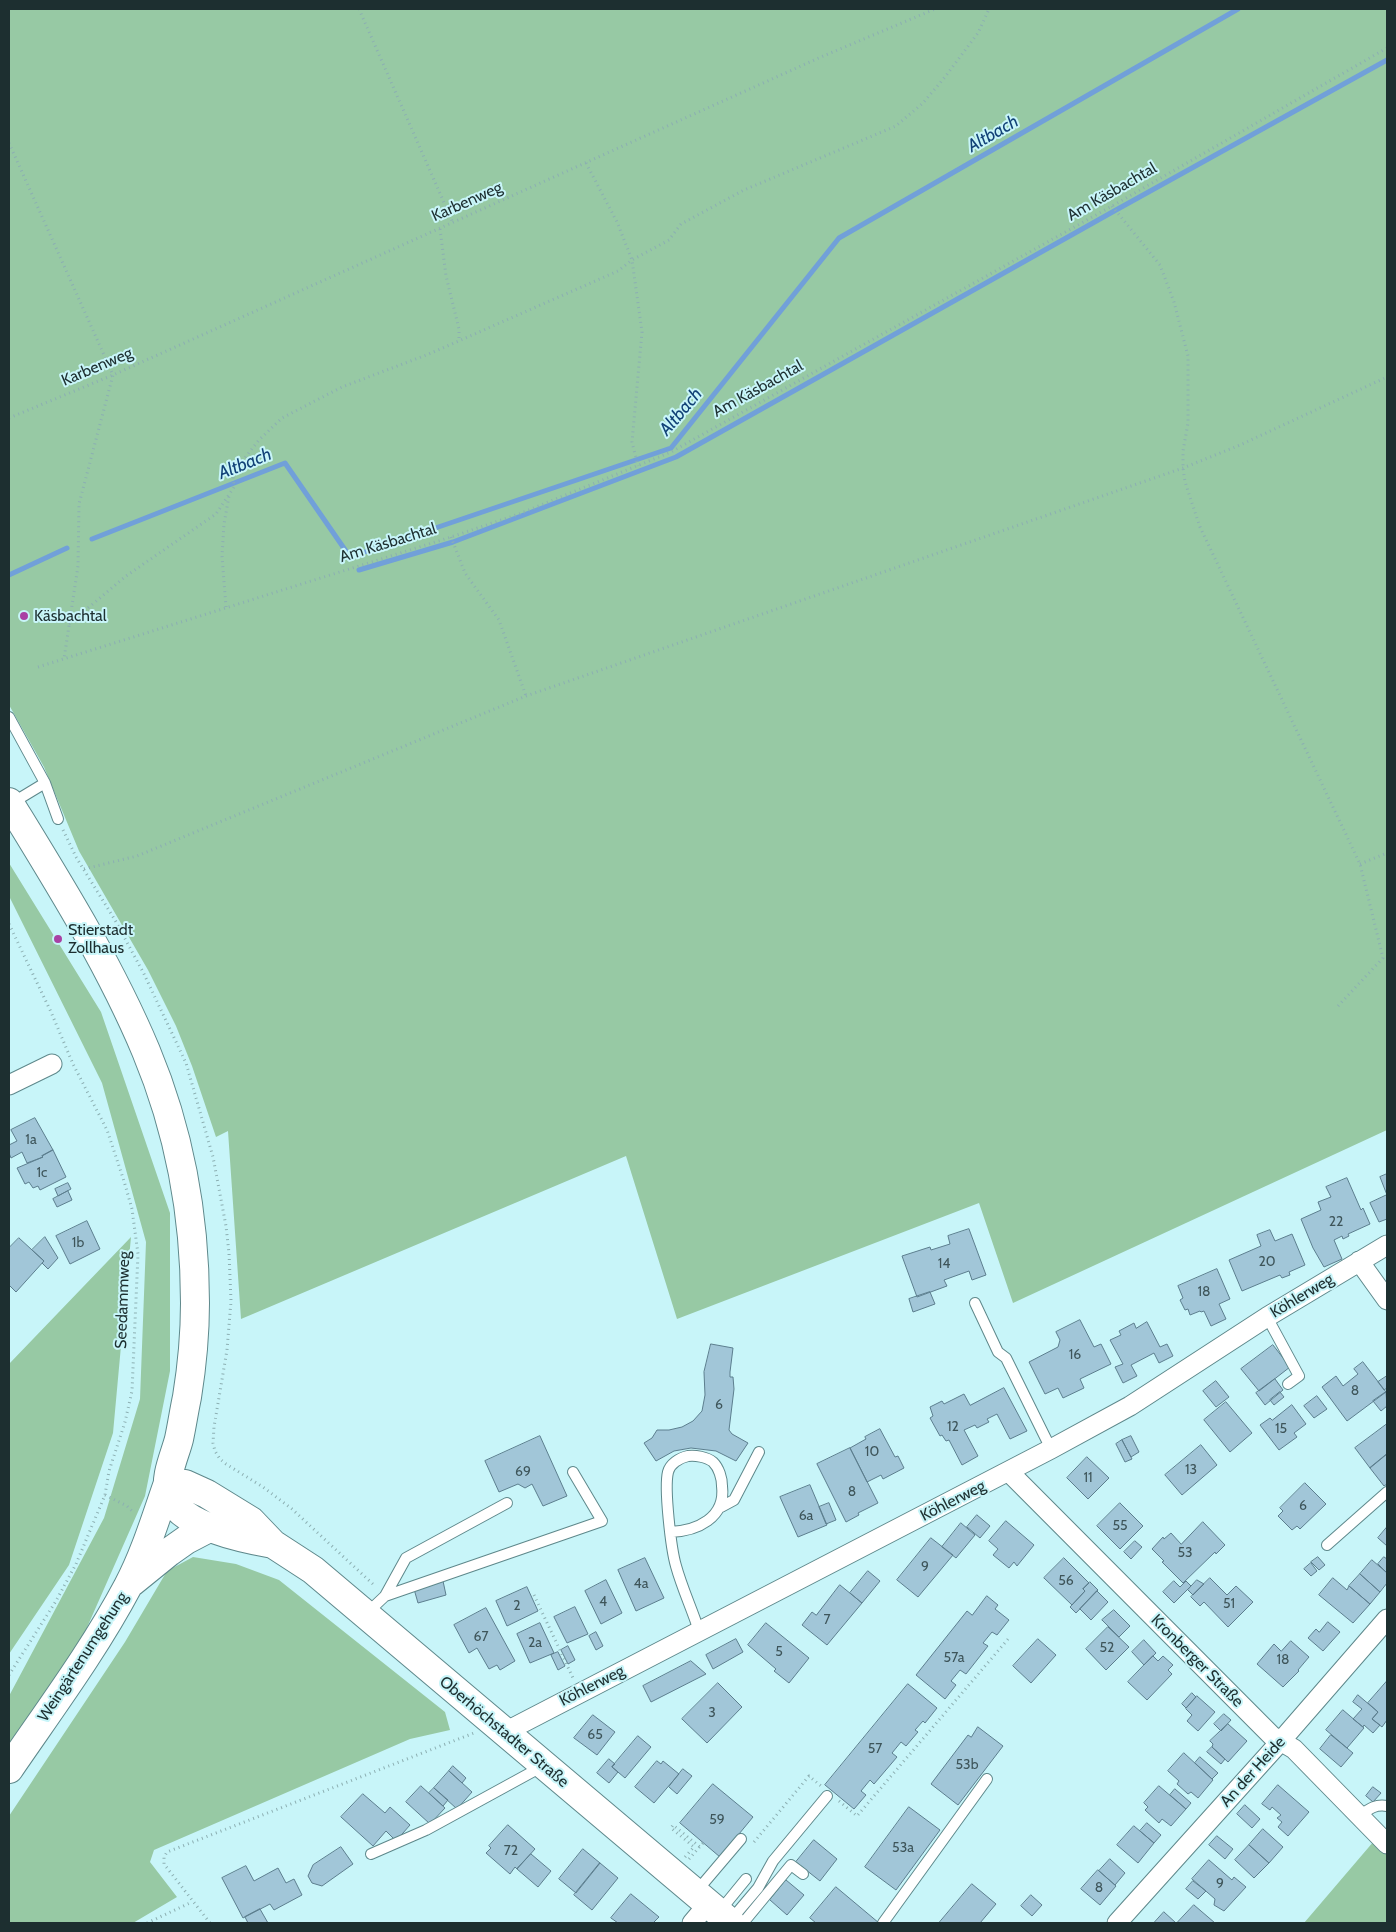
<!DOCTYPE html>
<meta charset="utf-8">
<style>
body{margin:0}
#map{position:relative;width:1396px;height:1932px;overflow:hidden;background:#c8f5f9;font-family:Cabin,sans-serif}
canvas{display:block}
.frame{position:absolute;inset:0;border:10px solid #1d2f30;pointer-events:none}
</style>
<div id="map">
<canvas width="1396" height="1932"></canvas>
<div class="frame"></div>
</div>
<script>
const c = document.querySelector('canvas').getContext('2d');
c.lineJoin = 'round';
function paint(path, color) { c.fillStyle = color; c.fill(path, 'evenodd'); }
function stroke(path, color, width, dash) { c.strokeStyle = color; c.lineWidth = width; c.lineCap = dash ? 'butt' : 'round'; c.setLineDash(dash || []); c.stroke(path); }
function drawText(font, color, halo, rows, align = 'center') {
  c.font = font + ' Cabin,sans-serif'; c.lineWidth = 4; c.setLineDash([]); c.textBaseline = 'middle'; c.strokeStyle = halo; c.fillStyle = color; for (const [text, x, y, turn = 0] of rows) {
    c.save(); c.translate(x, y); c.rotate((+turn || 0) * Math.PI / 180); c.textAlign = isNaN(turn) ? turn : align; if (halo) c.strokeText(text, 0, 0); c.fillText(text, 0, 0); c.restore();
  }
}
paint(new Path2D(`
 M9,9H1387V1130L1013,1303L979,1203L677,1319L626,1156L241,1319L228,1131L216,1137L192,1066L176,1026L148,970L79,851L44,767L9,705Z
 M9,863L101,1012L170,1213V1371L145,1496L85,1632L9,1748V1696L104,1518L140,1399L146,1242L102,1083L9,896Z
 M131,1237L113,1433L69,1565L9,1654V1364Z
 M193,1557L236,1564L279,1580L445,1712L450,1730L410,1739L154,1850L150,1862L177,1897L133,1923H9V1816L125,1642L167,1571Z
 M1374,1841L1387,1854V1923H1304Z`), '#97c9a4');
stroke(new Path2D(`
 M92,539L285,463L350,557L671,448L839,238L1238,9
 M359,570L453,542L676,457L1116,210L1387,60
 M9,575L67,548`), '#71a0d9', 5);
const building = new Path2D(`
 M35,1118L53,1150L42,1156L43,1157L27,1163L22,1152L11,1158L9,1153V1145L17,1141L11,1130Z
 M53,1150L66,1177L40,1190L38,1186L33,1188L29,1182L25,1184L17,1168L43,1157L42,1156Z
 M1387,1174V1195L1380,1177Z
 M1347,1178L1361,1210L1363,1208L1370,1224L1348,1234L1349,1236L1343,1239L1342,1236L1334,1240L1342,1259L1324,1267L1313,1248L1301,1219L1321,1210L1318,1202L1331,1197L1326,1187Z
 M68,1183L71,1189L58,1196L55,1189Z
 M68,1191L72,1200L57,1207L53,1199Z
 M1387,1195V1219L1379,1222L1370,1203Z
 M87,1221L100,1249L70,1264L56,1236Z
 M969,1229L986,1275L972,1280L969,1271L944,1280L947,1286L917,1297L902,1256L930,1247L931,1250L950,1244L948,1236Z
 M1270,1230L1275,1241L1292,1234L1305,1265L1289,1272L1290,1275L1282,1278L1280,1275L1242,1291L1229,1260L1261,1246L1257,1235Z
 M45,1237L58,1258L48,1269L42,1263L44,1261L32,1250Z
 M19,1238L44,1261L16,1292L9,1285V1248Z
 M1217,1269L1230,1299L1219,1304L1226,1319L1211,1326L1204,1311L1201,1312L1200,1311L1190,1315L1188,1309L1185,1310L1180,1300L1183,1298L1178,1286Z
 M930,1292L935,1304L913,1312L909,1299Z
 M1080,1320L1094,1347L1101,1344L1111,1364L1080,1379L1084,1388L1063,1398L1058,1388L1045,1394L1029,1362L1058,1347L1060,1340L1056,1332Z
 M1147,1322L1160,1347L1167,1344L1173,1356L1159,1363L1154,1353L1131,1365L1137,1376L1123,1383L1115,1367L1123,1364L1110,1340L1121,1335L1119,1331L1134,1323L1136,1328Z
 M711,1344L733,1348L730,1372V1377H733L734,1389L729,1430L732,1434L748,1443L736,1461L716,1451L691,1448L674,1451L656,1461L644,1443L652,1438L657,1430H669L682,1427L693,1421L702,1411L705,1395L704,1372Z
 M1273,1345L1290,1367L1259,1391L1241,1369Z
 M1363,1362L1386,1392L1347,1421L1322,1387L1336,1376L1343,1386L1358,1374L1354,1369Z
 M1387,1376V1388L1384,1390L1378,1382Z
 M1275,1379L1283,1390L1265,1405L1256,1393Z
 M1216,1381L1229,1397L1216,1407L1203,1391Z
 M1004,1388L1027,1431L1010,1439L997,1414L987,1419L989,1422L977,1428L975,1425L964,1430L978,1456L962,1465L949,1440L946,1441L942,1435L940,1436L930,1418L933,1416L930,1407L942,1401L944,1404L964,1394L970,1405Z
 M1280,1392L1284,1397L1274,1405L1270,1400Z
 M1386,1392L1387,1406L1381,1411L1373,1401Z
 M1317,1396L1327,1409L1314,1418L1304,1406Z
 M1226,1402L1252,1433L1230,1452L1204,1420Z
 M1292,1405L1306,1424L1294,1433L1297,1437L1279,1450L1260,1425L1270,1418L1272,1420Z
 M1387,1424V1454L1370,1468L1355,1448Z
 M880,1429L895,1457L898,1456L904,1468L883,1479L881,1475L867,1482L850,1448L866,1439L865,1437Z
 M540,1436L567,1496L543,1506L532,1484L525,1488L518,1484L499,1492L485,1461Z
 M1131,1436L1139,1452L1131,1457L1122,1440Z
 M1122,1440L1132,1459L1125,1462L1116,1444Z
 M1201,1445L1217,1465L1182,1495L1165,1475Z
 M850,1448L878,1503L858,1513L859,1515L846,1522L817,1464Z
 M1387,1454V1484L1384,1486L1370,1468Z
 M1087,1457L1109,1478L1088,1499L1067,1478Z
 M1305,1483L1326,1504L1300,1529L1297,1526L1292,1530L1278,1516L1283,1511L1280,1508Z
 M810,1485L827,1525L798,1537L780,1497Z
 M829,1503L836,1520L826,1524L819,1507Z
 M1120,1503L1143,1526L1120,1549L1097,1526Z
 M977,1515L990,1526L980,1538L967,1527Z
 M1006,1521L1034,1545L1017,1566L1014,1562L1009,1568L993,1555L998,1549L989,1541Z
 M1203,1522L1225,1545L1216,1554L1215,1552L1183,1583L1162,1562L1164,1561L1152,1549L1163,1537L1164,1539L1171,1533L1181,1544Z
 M961,1523L975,1535L956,1558L942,1547Z
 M1387,1527V1546L1378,1538Z
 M931,1538L953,1555L918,1597L897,1580Z
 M1135,1541L1142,1547L1131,1559L1124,1552Z
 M1318,1557L1325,1565L1319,1570L1311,1562Z
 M1384,1557L1387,1559V1573L1378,1564Z
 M645,1558L664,1598L636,1611L618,1570Z
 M1064,1558L1089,1583L1083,1589L1085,1591L1072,1605L1044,1578Z
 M1372,1560L1387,1573V1583L1380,1592L1360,1574Z
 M1311,1563L1317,1571L1311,1576L1304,1569Z
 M868,1571L880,1581L862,1603L850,1593Z
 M1360,1574L1380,1592L1370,1604L1349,1586Z
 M1210,1578L1227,1595L1236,1586L1253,1602L1228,1627L1204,1602L1200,1606L1191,1597Z
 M1333,1578L1347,1590L1349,1586L1370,1604L1353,1623L1319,1595Z
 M606,1580L622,1613L601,1624L585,1591Z
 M1197,1580L1204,1584L1193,1595L1188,1590Z
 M443,1581L446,1595L418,1603L414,1589Z
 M1174,1581L1180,1587L1186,1581L1191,1586L1174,1603L1163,1592Z
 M1090,1582L1098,1590L1076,1613L1070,1607L1085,1591L1083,1589Z
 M840,1585L862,1603L827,1645L802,1625L812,1612L816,1615Z
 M527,1587L538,1611L507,1626L496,1601Z
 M1097,1591L1108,1602L1091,1620L1080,1609Z
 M987,1596L998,1605L995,1609L1009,1620L997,1635L992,1632L983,1643L988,1646L966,1674L960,1670L951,1681L956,1685L945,1699L916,1675L967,1611L972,1615Z
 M575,1607L588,1634L567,1643L554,1617Z
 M486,1608L515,1661L500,1670L497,1665L489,1669L477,1648L469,1653L454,1625Z
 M1114,1610L1130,1626L1119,1637L1102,1620Z
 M1328,1622L1340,1632L1323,1651L1308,1638L1316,1629L1319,1632Z
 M540,1623L554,1653L530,1663L517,1634Z
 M766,1623L809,1658L789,1683L774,1671L776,1669L748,1645Z
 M1108,1627L1129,1647L1106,1670L1086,1649Z
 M596,1632L603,1646L596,1650L589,1636Z
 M736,1639L743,1652L713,1669L706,1655Z
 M1038,1639L1056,1655L1031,1683L1013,1666Z
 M1144,1640L1156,1653L1144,1665L1132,1652Z
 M1291,1641L1309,1657L1298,1670L1299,1671L1283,1687L1257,1664L1274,1644L1281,1651Z
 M568,1646L575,1660L568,1664L561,1650Z
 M558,1652L565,1666L558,1670L551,1655Z
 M1153,1656L1158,1661L1163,1656L1173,1665L1168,1670L1172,1674L1147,1700L1128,1682Z
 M691,1661L706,1674L651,1702L643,1686Z
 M1387,1681V1720L1382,1727L1372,1719L1378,1712L1368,1703Z
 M718,1683L742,1707L707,1743L682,1719Z
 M908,1684L937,1708L925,1723L923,1721L915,1730L918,1732L906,1746L901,1742L892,1753L897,1757L874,1784L870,1780L861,1791L866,1795L854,1809L825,1785Z
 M1192,1693L1196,1697L1186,1708L1182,1704Z
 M1358,1695L1378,1712L1372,1719L1380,1725L1373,1733L1364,1725L1363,1727L1353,1719L1362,1709L1353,1702Z
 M1197,1696L1215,1712L1198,1731L1187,1721L1192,1715L1186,1709Z
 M1343,1710L1364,1728L1347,1748L1326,1730Z
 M1224,1714L1231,1720L1221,1731L1214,1724Z
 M593,1715L615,1732L597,1755L574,1738Z
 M1228,1724L1247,1741L1228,1762L1212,1747L1213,1744L1210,1741Z
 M978,1727L1003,1746L958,1805L931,1784L968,1735L971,1737Z
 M1331,1735L1353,1753L1341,1767L1320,1749Z
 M638,1736L651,1747L625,1778L612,1767Z
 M1212,1747L1225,1759L1221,1764L1207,1752Z
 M1184,1753L1213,1780L1198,1798L1191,1792L1188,1794L1177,1784L1179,1781L1168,1771Z
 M1200,1757L1218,1773L1212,1779L1195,1763Z
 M609,1759L615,1764L612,1767L618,1772L609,1783L597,1773Z
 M657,1761L661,1764L663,1761L679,1774L654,1803L635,1787Z
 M453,1766L466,1778L462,1783L449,1771Z
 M683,1769L692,1776L677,1794L669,1787Z
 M449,1771L472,1792L457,1809L434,1788Z
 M713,1784L753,1817L720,1857L680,1823Z
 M1278,1785L1309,1812L1288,1836L1278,1827L1282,1822L1277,1818L1281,1815L1272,1807L1270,1810L1262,1804Z
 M421,1786L445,1808L430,1824L406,1802Z
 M1159,1786L1186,1809L1171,1826L1162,1819L1159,1823L1145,1810L1148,1807L1144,1803Z
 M1373,1787L1381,1793L1373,1802L1366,1796Z
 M434,1788L448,1800L443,1806L429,1793Z
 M1175,1789L1191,1803L1186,1809L1170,1795Z
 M363,1794L385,1813L390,1807L410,1825L396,1841L386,1831L373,1846L341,1817Z
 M1245,1805L1260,1819L1252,1828L1237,1814Z
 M909,1807L940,1830L896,1890L865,1867Z
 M1147,1823L1161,1835L1154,1843L1140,1831Z
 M508,1825L535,1849L517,1869L515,1867L510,1874L486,1853L491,1848L489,1846Z
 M1134,1826L1154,1843L1138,1863L1117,1845Z
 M1263,1829L1283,1847L1269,1863L1249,1845Z
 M1217,1836L1233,1849L1225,1859L1209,1845Z
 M814,1840L837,1859L820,1881L796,1862Z
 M1249,1845L1269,1863L1254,1878L1235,1860Z
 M341,1847L353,1864L322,1886L312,1883L308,1876L313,1865Z
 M583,1849L600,1863L576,1893L559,1879Z
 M531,1854L551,1871L538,1887L517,1869Z
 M1110,1859L1125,1873L1115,1885L1099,1871Z
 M1209,1860L1232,1880L1234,1877L1246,1887L1224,1911L1214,1905L1215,1899L1192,1879Z
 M600,1863L618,1878L592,1910L574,1895Z
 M246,1866L254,1881L278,1868L286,1883L294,1879L302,1895L274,1910L270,1904L243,1918L222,1878Z
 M1098,1870L1116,1886L1100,1905L1081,1889Z
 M786,1880L804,1895L787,1915L770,1900Z
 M1193,1881L1206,1891L1198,1899L1186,1889Z
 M972,1884L996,1904L980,1923H939Z
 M836,1887L879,1923H816L810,1918Z
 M631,1894L659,1917L653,1923H618L611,1918Z
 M1031,1895L1042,1905L1032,1916L1021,1906Z
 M1194,1905L1215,1923H1177Z
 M260,1909L268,1923H248L245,1917Z
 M1164,1912L1176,1923H1154Z`);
paint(building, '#a1c6d8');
stroke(building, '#5c7e8e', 1);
const lane = new Path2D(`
 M9,717L45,783L58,819
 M12,803L45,783
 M975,1303L998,1352L1006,1358L1051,1449
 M1267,1317L1299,1376L1288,1384
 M721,1507L734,1500L759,1452
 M670,1532C697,1531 726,1518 722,1486C722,1478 719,1468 713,1462C707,1457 695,1455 688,1456C679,1458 670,1464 668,1472C664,1488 671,1549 676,1566C682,1588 692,1609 699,1631
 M1327,1545L1387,1492
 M385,1596L602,1521L573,1472
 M366,1614L385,1596L406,1558L507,1503
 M1359,1816C1369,1809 1375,1804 1387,1806
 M371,1854L426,1830L543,1766
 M696,1892L741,1839
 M719,1912L746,1879
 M730,1921L758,1888L773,1861L827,1796
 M743,1923L791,1865L803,1874
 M883,1923L987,1779`);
const street = new Path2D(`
 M9,1085L52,1064
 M1359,1261L1387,1300
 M1009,1472L1272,1736L1294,1749L1387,1844
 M505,1732L1051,1449L1130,1406L1267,1317L1387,1245
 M692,1923L708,1904
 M1117,1923L1280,1742L1387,1619`);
const secondary = new Path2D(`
 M9,802C58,882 109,963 146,1051C179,1130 195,1217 195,1303C195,1334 192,1366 187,1397C184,1411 182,1425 179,1439C175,1455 164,1477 169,1494C178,1526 245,1539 273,1544
 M168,1483L185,1484L207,1494L251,1521L273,1544L313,1570L731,1923
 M132,1582L169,1552L186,1540L211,1527
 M9,1769C50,1709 94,1650 128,1586C145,1554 156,1517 168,1483`);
stroke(lane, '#5e888b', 12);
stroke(street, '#5e888b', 21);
stroke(secondary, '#5e888b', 30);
stroke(new Path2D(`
 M359,9L453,223
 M9,143L113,375L79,504L78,566L64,659
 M586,163L617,222L632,260L642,332L632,442L638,466
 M1112,206L1160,265L1174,302L1188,356V423L1183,451V468L1185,482L1200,527L1360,864L1383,958L1338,1006
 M440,229L446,276L459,329V341
 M9,418L113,375L821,57L935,9
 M451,537L465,573L499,620L526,696
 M226,607L222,556L224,524L229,496
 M69,624L126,576L216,514L234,487L233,473L259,440L282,418L342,387L429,354L618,271L632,260L669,240L681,224L744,190L896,126L923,103L945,77L978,33L989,9
 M38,667L451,537L519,514L671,452L1112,206L1387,48
 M63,830L76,857L115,920L144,974L186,1063L213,1157L226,1226L229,1253L231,1301L227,1350L214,1427L213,1443L215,1451L220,1459L226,1464L263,1487L292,1509L375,1586
 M1360,864L1387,853
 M84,869L137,856L526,696L1183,468L1240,445L1387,377
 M9,924L51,1012L73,1064L107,1130L124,1181L132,1209L138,1254L132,1391L125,1422L109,1471L105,1495L76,1564L56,1601L9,1675
 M105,1495L127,1506L134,1513
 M534,1595L573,1678
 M839,1801L857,1816L1009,1638
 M754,1842L809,1776L821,1786
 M685,1857L694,1847L671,1828L673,1825L700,1847
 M689,1859L703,1843
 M147,1923L192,1902
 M210,1923L164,1864V1857L167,1852L474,1733`), '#8cafb2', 3, [1, 4]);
stroke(lane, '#fff', 10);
stroke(street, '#fff', 19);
stroke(secondary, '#fff', 28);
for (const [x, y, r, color] of [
 [24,616,5,"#a941a4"],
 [58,939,5,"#a941a4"]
]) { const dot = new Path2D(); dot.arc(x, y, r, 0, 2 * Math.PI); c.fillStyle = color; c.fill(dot); stroke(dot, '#c8f5f9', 2); }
drawText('14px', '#3e555a', null, [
 ["1a",31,1140],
 ["1c",42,1173],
 ["22",1336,1222],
 ["1b",78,1243],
 ["20",1267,1262],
 ["14",944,1264],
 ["18",1204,1292],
 ["16",1075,1355],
 ["8",1355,1391],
 ["6",719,1405],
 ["12",953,1427],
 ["15",1281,1429],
 ["10",872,1452],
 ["13",1191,1470],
 ["69",523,1472],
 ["11",1088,1478],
 ["8",852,1492],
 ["6",1303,1506],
 ["6a",806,1516],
 ["55",1120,1526],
 ["53",1185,1553],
 ["9",925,1567],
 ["56",1066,1581],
 ["4a",641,1584],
 ["4",603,1602],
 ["51",1229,1604],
 ["2",517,1606],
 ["7",827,1620],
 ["67",481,1637],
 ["2a",535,1643],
 ["52",1107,1648],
 ["5",779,1652],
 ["57a",954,1658],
 ["18",1283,1660],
 ["3",712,1713],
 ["65",595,1735],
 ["57",875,1749],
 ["53b",967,1765],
 ["59",717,1820],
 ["53a",903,1848],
 ["72",511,1851],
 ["9",1220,1884],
 ["8",1099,1888]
]);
drawText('16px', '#1d2f30', '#c8f5f9', [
 ["Am Käsbachtal",1112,192,-30],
 ["Karbenweg",467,202,-24],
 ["Karbenweg",97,367,-23],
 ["Am Käsbachtal",758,389,-29],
 ["Am Käsbachtal",388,543,-17],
 ["Köhlerweg",1302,1296,-31],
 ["Seedammweg",123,1300,-88],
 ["Köhlerweg",953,1501,-27],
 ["Weingärtenumgehung",83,1657,-57],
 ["Kronberger Straße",1197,1661,45],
 ["Köhlerweg",592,1686,-27],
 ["Oberhöchstadter Straße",504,1732,40],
 ["An der Heide",1253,1772,-48]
]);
drawText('16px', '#1d2f30', '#c8f5f9', [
 ["Käsbachtal",34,616],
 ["Stierstadt",68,930],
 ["Zollhaus",68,948]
], 'left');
drawText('italic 18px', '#124277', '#c8f5f9', [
 ["Altbach",993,134,-30],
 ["Altbach",681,412,-50],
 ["Altbach",245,464,-22]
]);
</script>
